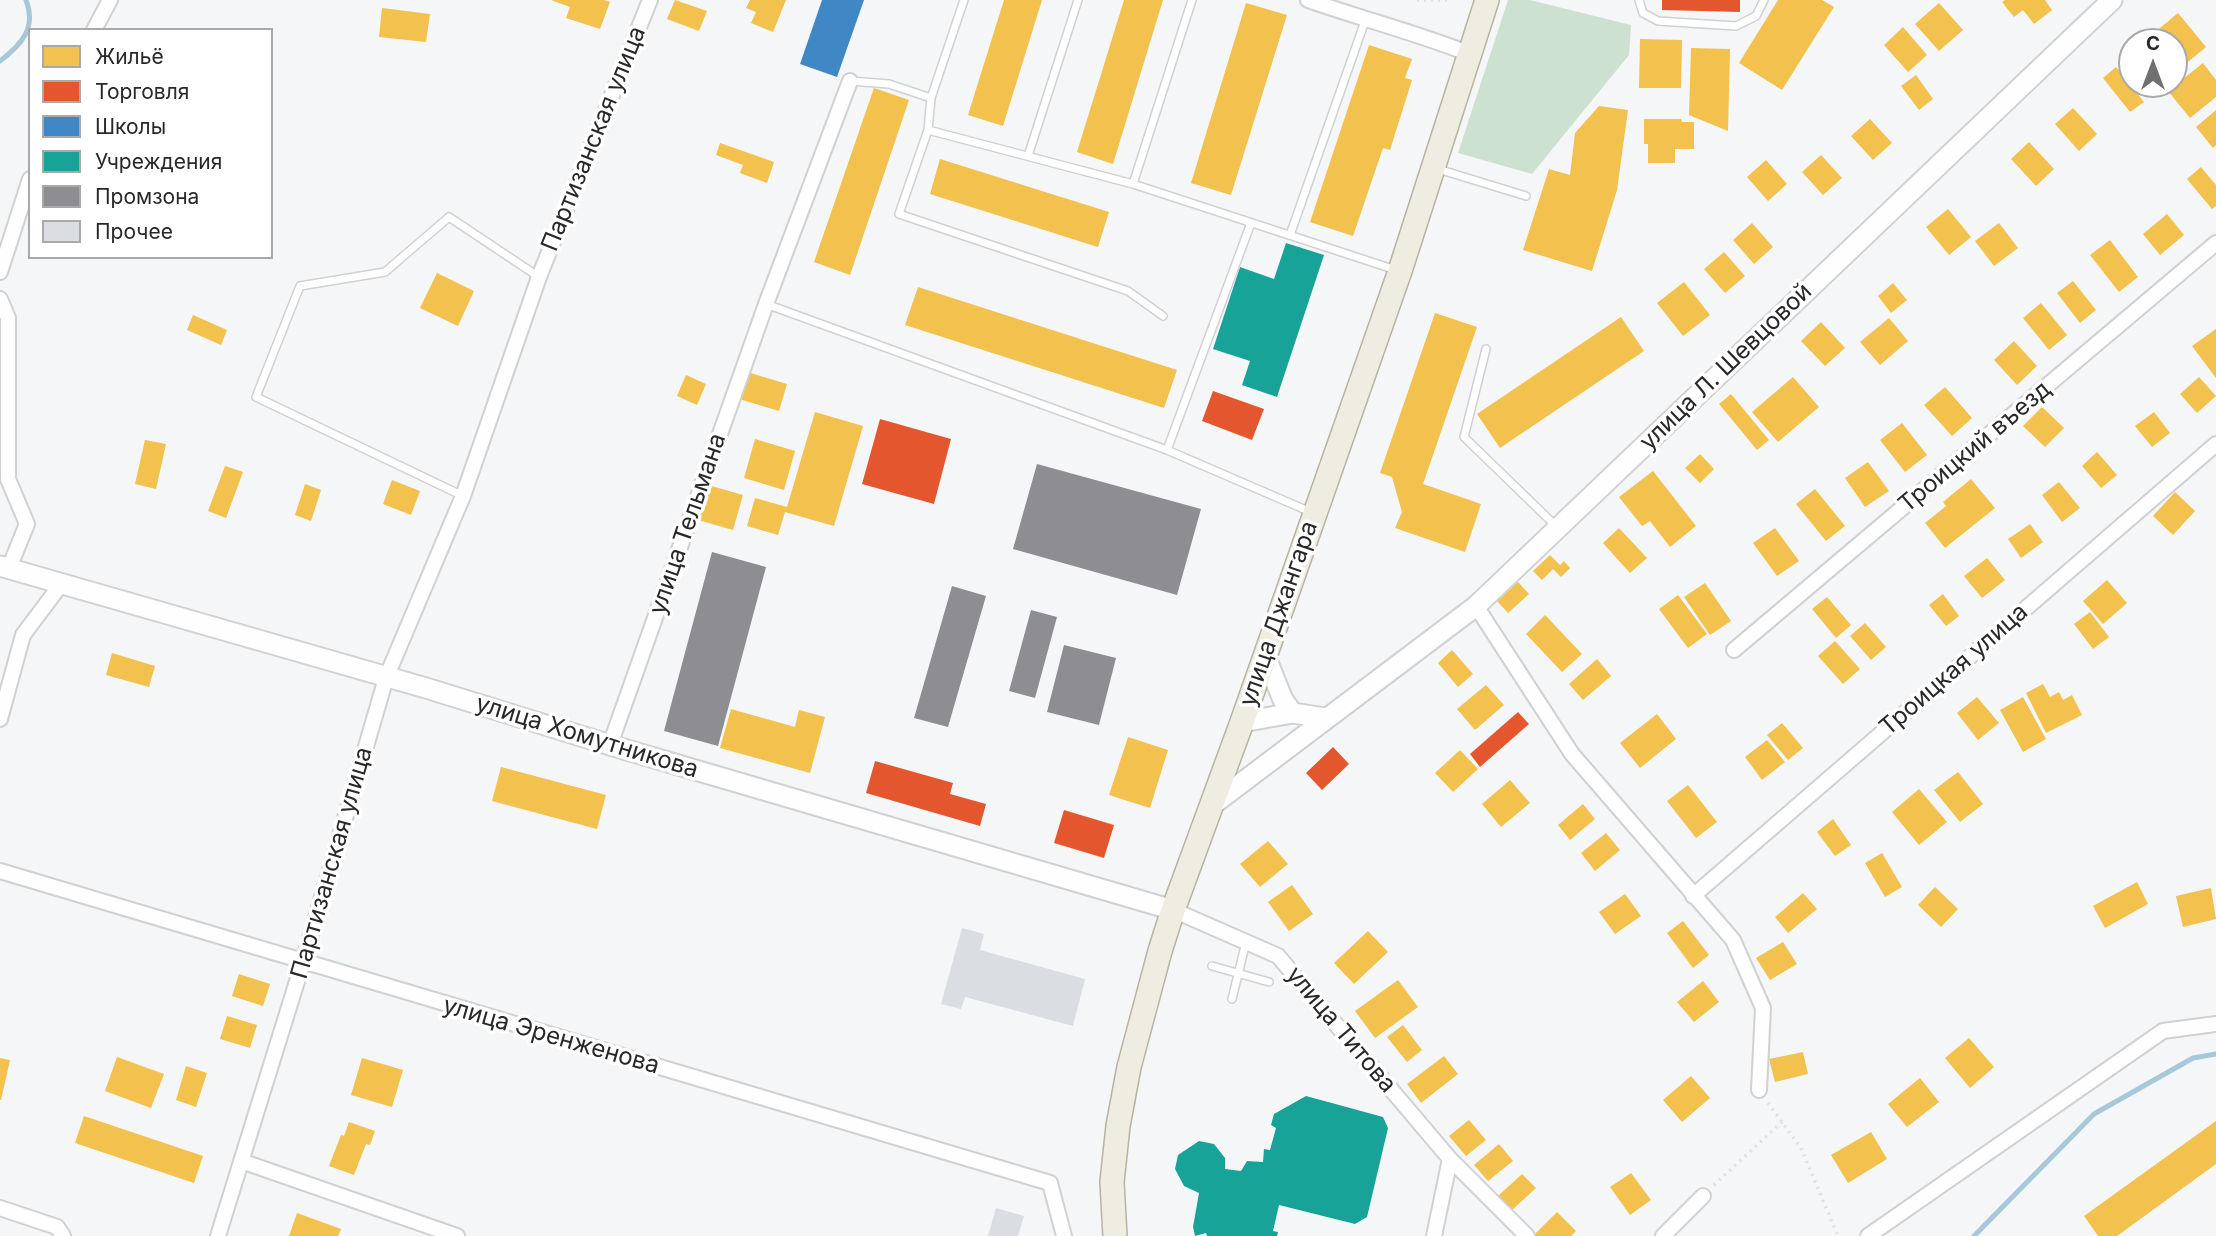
<!DOCTYPE html>
<meta charset="utf-8">
<style>
body{margin:0}
#map{position:relative;width:2216px;height:1236px;overflow:hidden;background:#f5f6f7;font-family:Inter,sans-serif}
canvas{display:block}
.legend{position:absolute;left:28px;top:28px;width:245px;height:231px;box-sizing:border-box;background:#fff;border:2px solid #a9a9a9;margin:0;padding:9px 12px;list-style:none;font-size:21px;color:#282829}
.legend li{display:flex;align-items:center;gap:14px;height:35px}
.legend b{width:35px;border:2px solid #a9a9a9}
.north{position:absolute;left:2118px;top:28px;width:70px;height:70px;box-sizing:border-box;background:#fff;border:2px solid #a9a9a9;border-radius:50%;rotate:0deg;font-size:19px;font-weight:700;line-height:28px;text-align:center;color:#282829}
.north::after{content:'';display:block;margin:auto;width:24px;height:32px;background:#707071;clip-path:polygon(50% 0,100% 100%,50% 72%,0 100%)}
</style>
<div id="map">
<canvas width="2216" height="1236"></canvas>
<ul class="legend">
<li><b style="height:19px;background:#f2c14e"></b>Жильё</li>
<li><b style="height:19px;background:#e4572e"></b>Торговля</li>
<li><b style="height:19px;background:#3f88c5"></b>Школы</li>
<li><b style="height:19px;background:#17a398"></b>Учреждения</li>
<li><b style="height:19px;background:#8d8d92"></b>Промзона</li>
<li><b style="height:19px;background:#dadde2"></b>Прочее</li>
</ul>
<div class="north">С</div>
</div>
<script>
const c = document.querySelector('canvas').getContext('2d');
c.lineJoin = 'round';
function paint(path, color) { c.fillStyle = color; c.fill(path, 'evenodd'); }
function stroke(path, color, width, dash) { c.strokeStyle = color; c.lineWidth = width; c.lineCap = dash ? 'butt' : 'round'; c.setLineDash(dash || []); c.stroke(path); }
function drawText(font, color, halo, rows, align = 'center') {
  c.font = font + ' Inter,sans-serif'; c.lineWidth = 7; c.setLineDash([]); c.textBaseline = 'middle'; c.strokeStyle = halo; c.fillStyle = color; for (const [text, x, y, turn = 0] of rows) {
    c.save(); c.translate(x, y); c.rotate((+turn || 0) * Math.PI / 180); c.textAlign = isNaN(turn) ? turn : align; if (halo) c.strokeText(text, 0, 0); c.fillText(text, 0, 0); c.restore();
  }
}
paint(new Path2D(`
 M1508,0H1530L1631,25L1629,55L1532,174L1458,153Z`), '#cce1cf');
paint(new Path2D(`
 M551,0H604L610,2L600,29L566,18L570,7Z
 M675,0L707,11L699,31L667,19Z
 M750,0H786L773,32L751,23L756,12L746,8Z
 M1004,0H1042L1003,126L968,115Z
 M1124,0H1163L1113,164L1077,152Z
 M1778,0H1822L1834,7L1782,90L1739,63Z
 M2005,0H2045L2052,10L2034,24L2023,10L2014,17L2002,2Z
 M1246,3L1287,15L1231,195L1191,183Z
 M1939,3L1963,30L1939,51L1915,24Z
 M382,8L430,14L426,42L379,37Z
 M2178,13L2206,47L2183,66L2174,56V42H2162L2154,33Z
 M1903,27L1927,55L1908,72L1884,45Z
 M1640,39L1682,40L1681,88H1639Z
 M1369,45L1412,59L1405,78L1412,80L1390,150L1383,148L1353,236L1310,222Z
 M1691,48L1730,49L1728,131L1689,115Z
 M2203,63L2216,80V97L2190,118L2168,91Z
 M2116,67L2144,102L2130,112L2103,78Z
 M1916,75L1933,99L1919,110L1901,86Z
 M874,88L909,100L850,275L814,262Z
 M1599,106L1628,110L1617,190L1592,271L1523,250L1549,169L1570,175L1575,133Z
 M2073,108L2097,134L2079,151L2055,124Z
 M2216,110V145L2213,148L2196,127Z
 M1644,119H1681L1682,122H1694V149H1675V163H1648V144H1644Z
 M1870,119L1892,143L1873,160L1851,136Z
 M2029,142L2054,169L2036,186L2011,159Z
 M720,143L774,162L767,183L740,173L743,165L716,155Z
 M1821,155L1842,178L1823,195L1802,172Z
 M940,159L1109,212L1098,247L930,194Z
 M1766,160L1787,184L1768,201L1747,177Z
 M2201,167L2216,185V206L2212,209L2187,179Z
 M1948,209L1971,237L1949,255L1926,227Z
 M2167,214L2184,235L2160,255L2143,234Z
 M1752,223L1773,247L1754,264L1733,240Z
 M1999,223L2018,248L1994,266L1975,241Z
 M2110,240L2138,277L2119,292L2090,255Z
 M1724,252L1745,276L1725,293L1704,269Z
 M437,273L474,291L458,326L420,308Z
 M2073,281L2096,310L2080,323L2057,293Z
 M1684,282L1710,315L1683,336L1657,303Z
 M1893,283L1907,300L1891,313L1878,296Z
 M918,287L1177,370L1164,408L905,325Z
 M2041,303L2067,335L2049,350L2023,318Z
 M1435,313L1477,327L1423,484L1481,504L1465,552L1395,528L1402,512L1392,477L1380,473Z
 M193,315L227,330L221,345L187,330Z
 M1621,317L1644,351L1500,448L1477,414Z
 M1889,318L1908,341L1880,365L1860,342Z
 M1821,322L1845,348L1825,366L1801,341Z
 M2216,329V378L2192,346Z
 M2014,341L2037,366L2017,385L1994,360Z
 M747,372L787,384L779,411L739,399Z
 M686,375L706,384L697,405L677,396Z
 M1793,377L1819,407L1778,442L1752,412Z
 M2199,377L2216,396L2197,413L2180,394Z
 M1945,387L1972,418L1952,436L1924,405Z
 M1731,394L1769,440L1757,450L1719,404Z
 M2042,407L2064,428L2045,447L2023,426Z
 M815,412L863,426L834,526L785,512L778,535L747,526L755,498L787,507Z
 M2154,412L2170,433L2152,447L2135,426Z
 M1902,423L1927,455L1905,472L1880,440Z
 M755,439L795,451L784,490L744,478Z
 M145,440L166,444L156,489L135,484Z
 M2097,452L2117,475L2101,488L2082,466Z
 M1700,454L1714,469L1700,483L1685,468Z
 M1868,462L1889,491L1865,507L1845,478Z
 M225,466L243,472L226,518L208,511Z
 M1653,471L1696,526L1670,547L1650,521L1642,526L1619,497Z
 M1971,479L1995,508L1945,548L1925,523L1946,506L1943,502Z
 M392,480L420,491L411,515L383,504Z
 M2059,482L2080,508L2062,522L2042,495Z
 M305,484L321,490L311,521L295,515Z
 M708,485L743,495L733,530L698,520Z
 M1815,489L1845,526L1826,541L1796,504Z
 M2175,492L2195,511L2173,535L2153,516Z
 M2030,524L2043,542L2021,558L2008,539Z
 M1619,528L1647,558L1630,573L1603,543Z
 M1775,528L1799,561L1777,576L1753,543Z
 M1550,555L1560,565L1564,561L1570,568L1561,577L1553,569L1542,580L1533,571Z
 M1987,558L2005,580L1982,598L1964,576Z
 M2107,580L2127,603L2103,624L2083,601Z
 M1518,582L1529,594L1508,613L1497,601Z
 M1705,583L1731,621L1710,635L1684,597Z
 M1943,594L1959,616L1946,626L1929,605Z
 M1678,595L1707,634L1688,648L1659,609Z
 M1827,597L1851,625L1836,638L1812,609Z
 M2090,612L2109,637L2093,649L2074,624Z
 M1545,615L1582,654L1562,672L1526,634Z
 M1865,623L1886,647L1871,660L1850,636Z
 M1835,641L1860,669L1843,684L1818,656Z
 M1452,650L1473,674L1458,687L1438,663Z
 M112,653L155,666L149,687L106,675Z
 M1597,659L1611,676L1583,700L1569,684Z
 M2043,684L2050,697L2059,692L2063,700L2072,695L2082,715L2046,733L2026,693Z
 M1486,685L1504,705L1475,730L1457,709Z
 M1977,697L1999,723L1978,740L1957,713Z
 M2023,697L2046,739L2023,752L2000,710Z
 M731,709L795,727L799,710L825,717L810,773L720,748Z
 M1657,714L1676,739L1640,768L1620,743Z
 M1782,723L1803,748L1788,760L1767,735Z
 M1128,737L1168,750L1150,808L1109,795Z
 M1767,740L1785,762L1762,780L1745,757Z
 M1460,750L1478,769L1453,792L1435,773Z
 M501,767L606,795L597,829L492,801Z
 M1958,772L1983,804L1960,822L1934,790Z
 M1510,780L1530,803L1501,827L1482,804Z
 M1688,785L1717,822L1696,838L1667,801Z
 M1919,789L1947,822L1919,845L1892,812Z
 M1583,804L1595,819L1570,840L1558,825Z
 M1833,819L1851,845L1835,856L1817,832Z
 M1606,833L1620,850L1595,871L1581,853Z
 M1268,841L1288,864L1260,887L1240,864Z
 M1882,853L1902,887L1885,897L1865,863Z
 M2137,882L2148,904L2105,928L2093,906Z
 M1292,885L1313,914L1289,931L1268,902Z
 M1935,887L1958,909L1941,927L1918,905Z
 M2211,888L2216,919L2183,927L2176,896Z
 M1803,893L1817,909L1788,933L1775,917Z
 M1625,894L1641,916L1615,934L1599,912Z
 M1683,921L1709,955L1693,968L1667,933Z
 M1368,931L1388,952L1354,984L1334,963Z
 M1783,942L1797,964L1770,980L1756,958Z
 M239,974L270,984L263,1006L232,996Z
 M1398,980L1418,1007L1375,1038L1355,1011Z
 M1703,981L1719,1002L1694,1022L1677,1002Z
 M227,1016L257,1025L250,1048L220,1039Z
 M1403,1025L1422,1050L1407,1062L1387,1037Z
 M1969,1038L1994,1067L1970,1088L1945,1058Z
 M1803,1052L1808,1074L1775,1082L1769,1059Z
 M1444,1056L1458,1074L1421,1103L1407,1084Z
 M117,1057L164,1074L151,1108L105,1091Z
 M0,1058L10,1060L1,1100H0Z
 M362,1058L403,1070L392,1107L351,1095Z
 M186,1066L207,1073L196,1107L176,1100Z
 M1691,1076L1710,1098L1682,1122L1663,1100Z
 M1920,1078L1939,1102L1907,1127L1888,1104Z
 M84,1116L203,1156L194,1183L75,1143Z
 M1469,1120L1486,1140L1466,1156L1449,1136Z
 M2216,1121V1164L2117,1236H2098L2084,1216Z
 M349,1122L375,1131L370,1145L366,1144L354,1175L329,1166L341,1135L344,1136Z
 M1871,1132L1887,1159L1848,1183L1831,1155Z
 M1499,1144L1513,1161L1488,1181L1474,1165Z
 M1631,1173L1651,1200L1630,1215L1610,1187Z
 M1522,1174L1536,1188L1511,1211L1497,1197Z
 M1557,1212L1576,1231L1571,1236H1533Z
 M297,1213L341,1229L338,1236H289Z`), '#f2c14e');
paint(new Path2D(`
 M1662,0H1740V12L1662,10Z
 M1213,391L1264,409L1252,440L1202,421Z
 M880,419L951,439L934,504L862,484Z
 M1518,712L1529,724L1480,767L1470,754Z
 M1333,747L1349,764L1322,790L1306,773Z
 M875,761L953,783L950,794L986,804L980,826L866,793Z
 M1064,810L1114,825L1104,858L1054,843Z`), '#e4572e');
paint(new Path2D(`
 M822,0H864L837,77L800,64Z`), '#3f88c5');
paint(new Path2D(`
 M1286,243L1324,255L1277,397L1242,385L1250,361L1213,349L1240,267L1274,279Z
 M1306,1096L1383,1117L1388,1128L1367,1217L1355,1224L1279,1205L1273,1231L1278,1232L1277,1236H1207L1206,1233L1195,1236L1193,1227L1199,1193L1184,1186L1175,1169L1178,1155L1199,1141L1214,1144L1225,1158V1169L1241,1171L1247,1161L1263,1162L1264,1149L1270,1150L1276,1128L1271,1125L1274,1114Z`), '#17a398');
paint(new Path2D(`
 M1037,464L1201,509L1177,595L1013,549Z
 M712,552L766,567L718,746L664,731Z
 M952,586L986,596L948,727L914,718Z
 M1031,610L1057,617L1035,698L1009,691Z
 M1064,645L1116,658L1099,725L1047,712Z`), '#8d8d92');
stroke(new Path2D(`
 M0,61C21,45 37,28 26,0
 M1974,1236L2094,1114L2193,1058L2216,1054`), '#a6c8da', 5);
paint(new Path2D(`
 M962,928L984,934L980,950L1085,979L1073,1026L965,997L961,1009L941,1004Z
 M996,1208L1024,1216L1018,1236H988Z`), '#dadde2');
const service = new Path2D(`
 M964,0L931,98L928,130L899,214L1128,291L1163,316
 M1639,0L1643,13L1658,21L1736,26L1756,16L1764,0
 M850,81L889,84L931,98
 M928,130L1133,184L1396,270
 M1028,156L1078,0
 M1438,169L1526,196
 M1133,184L1192,0
 M1290,235L1365,21
 M766,304L1167,450L1313,513
 M1486,349L1464,437L1557,527
 M1167,450L1251,223
 M463,496L256,397L300,286L385,272L449,217L539,277
 M1212,966L1269,982
 M1232,999L1246,942`);
const minor = new Path2D(`
 M1308,0C1362,19 1417,33 1470,54
 M94,30L110,0
 M0,272L30,179
 M0,299L8,318V479L27,524L9,568
 M1476,606L1572,754L1733,940L1763,1008L1759,1090
 M1734,650L2216,243
 M0,719L23,635L62,583
 M610,745L766,304L850,81
 M0,871L1050,1183L1064,1236
 M1693,896L2216,444
 M1173,910L1278,956L1450,1159L1527,1236
 M241,1161L457,1236
 M0,1208L57,1227L63,1236
 M218,1236L303,962L386,678L463,496L539,277L650,0
 M1434,1236L1450,1159
 M1663,1236L1703,1196
 M1868,1236L2163,1031L2216,1024`);
const tertiary = new Path2D(`
 M0,566L426,688L610,745L1173,910
 M1265,655L1283,700L1293,713L1325,718
 M1242,722L1293,713
 M1211,806L1476,606L2112,0`);
const primary = new Path2D(`
 M1115,1236L1112,1182L1118,1126L1129,1067L1160,951L1173,910L1242,722L1400,271L1487,0`);
stroke(service, '#d0d1d2', 10);
stroke(minor, '#d0d1d2', 18);
stroke(tertiary, '#d0d1d2', 23);
stroke(primary, '#b8b3a1', 26);
stroke(new Path2D(`
 M1417,0H1448
 M1768,1103L1801,1148L1838,1236
 M1714,1185L1782,1122`), '#e1e1e2', 3.5, [2, 5]);
stroke(service, '#fefefe', 7);
stroke(minor, '#fefefe', 14);
stroke(tertiary, '#fefefe', 19);
stroke(primary, '#efede2', 23);
drawText('24px', '#282829', '#fff', [
 ["Партизанская улица",594,139,-68],
 ["улица Л. Шевцовой",1726,367,-44],
 ["Троицкий въезд",1975,447,-40],
 ["улица Тельмана",688,524,-71],
 ["улица Джангара",1279,614,-71],
 ["Троицкая улица",1954,670,-41],
 ["улица Хомутникова",587,737,17],
 ["Партизанская улица",332,863,-74],
 ["улица Титова",1341,1030,50],
 ["улица Эренженова",551,1036,16]
]);
</script>
